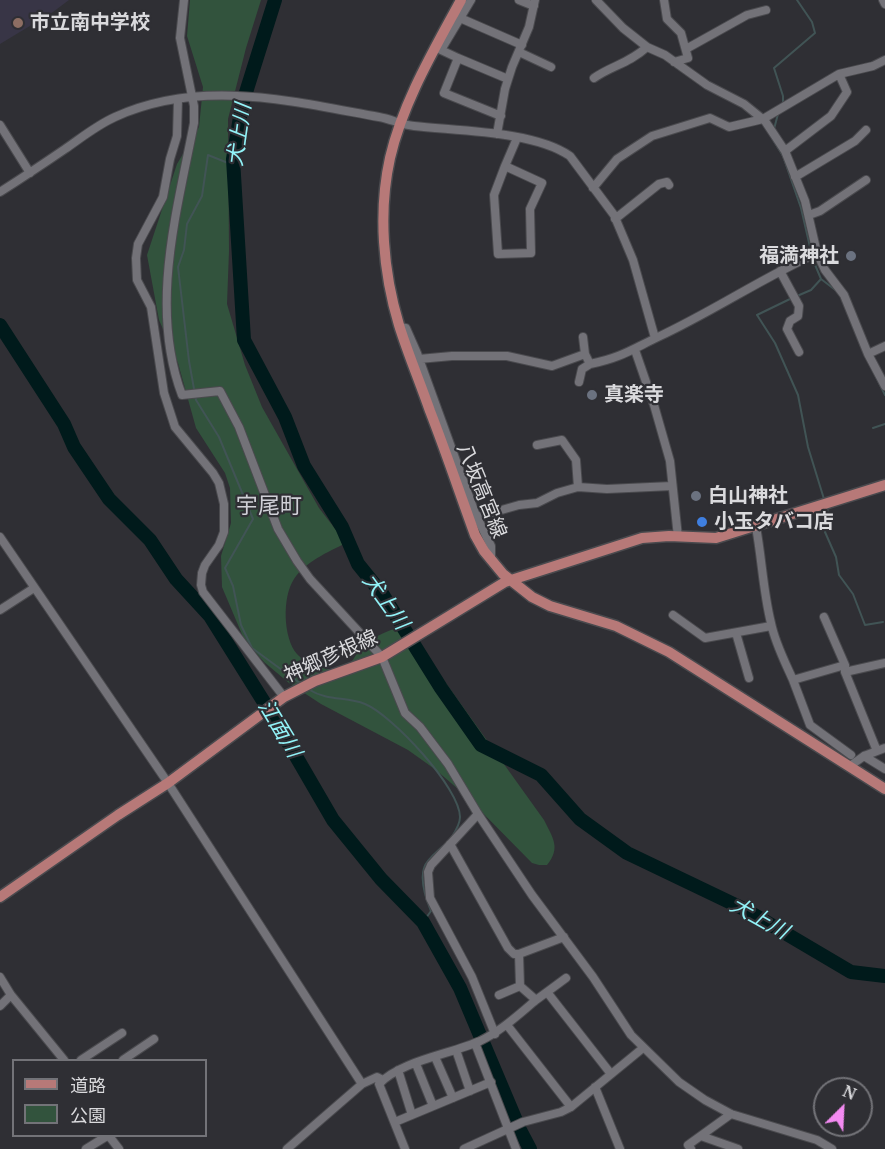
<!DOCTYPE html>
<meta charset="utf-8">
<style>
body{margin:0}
#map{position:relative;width:885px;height:1149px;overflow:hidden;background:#2f2f34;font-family:"Noto Serif","Noto Sans JP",serif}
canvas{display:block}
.legend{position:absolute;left:12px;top:1059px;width:195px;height:78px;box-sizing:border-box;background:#2f2f34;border:2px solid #737378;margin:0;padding:8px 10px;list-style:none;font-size:18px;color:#dadadd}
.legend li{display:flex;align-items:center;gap:12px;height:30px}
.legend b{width:30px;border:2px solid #737378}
.north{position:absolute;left:813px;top:1077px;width:60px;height:60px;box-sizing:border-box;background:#2f2f34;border:2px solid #737378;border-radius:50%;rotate:24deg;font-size:16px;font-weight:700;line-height:24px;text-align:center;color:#dadadd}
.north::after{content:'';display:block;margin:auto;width:21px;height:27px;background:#f38af1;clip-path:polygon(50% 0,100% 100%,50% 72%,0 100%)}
</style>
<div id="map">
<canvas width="885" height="1149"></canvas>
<ul class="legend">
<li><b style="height:8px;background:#b77978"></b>道路</li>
<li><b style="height:16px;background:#32533d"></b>公園</li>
</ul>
<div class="north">N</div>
</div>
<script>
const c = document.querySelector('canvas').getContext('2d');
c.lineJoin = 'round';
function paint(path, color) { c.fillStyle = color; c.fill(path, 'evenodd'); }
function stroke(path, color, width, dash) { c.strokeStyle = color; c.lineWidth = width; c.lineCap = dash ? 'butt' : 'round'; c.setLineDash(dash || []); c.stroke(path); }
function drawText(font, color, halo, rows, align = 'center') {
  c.font = font + ' "Noto Serif","Noto Sans JP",serif'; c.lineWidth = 4.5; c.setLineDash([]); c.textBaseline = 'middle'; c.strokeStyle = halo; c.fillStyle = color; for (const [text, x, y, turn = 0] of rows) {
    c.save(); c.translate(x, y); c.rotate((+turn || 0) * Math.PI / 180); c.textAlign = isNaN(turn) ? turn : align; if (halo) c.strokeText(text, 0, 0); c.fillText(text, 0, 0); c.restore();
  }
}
paint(new Path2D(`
 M0,0H69L53,12L0,44Z`), '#383546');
paint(new Path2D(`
 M190,0H261L246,48L228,119L229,251L227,304L245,365L262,407L319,508L346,543C328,552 305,562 294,579C282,597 283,638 297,654C301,659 310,662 317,665C324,668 335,672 343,669C353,665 356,651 364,645C376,635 391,629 405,626L544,820C553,838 561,848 547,865H539L532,863L466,796L436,770L408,750L321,704L289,683L264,662L244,639L222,587L221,556L231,523L230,488L225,473L196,428L178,363L159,320L147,255L177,164L199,127L203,87L187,36Z`), '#32533d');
stroke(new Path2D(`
 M783,104V96L774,68L815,33L812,22L797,0
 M774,129L778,114
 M772,138L783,156L801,208L813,260L821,279L838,292
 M233,165L208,155L202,196L187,224L184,250L178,267L189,361L196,400L219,437L253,519L225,568L233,586L241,625L252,648L301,684
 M797,296L811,290L821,279
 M792,298L757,315L775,343L798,395L808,447L824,499
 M860,344L885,395
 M873,428L885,424
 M827,508L831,526L826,529L825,532L836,557L839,575L853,594L865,625L883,622
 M308,689C329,702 345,696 365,704C392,715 460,788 460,817C460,825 455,832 451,838
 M423,922L431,911C426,899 420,881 424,868C426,860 437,852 443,846`), '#415455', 2);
stroke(new Path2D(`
 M275,0L242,105L233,159L244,340L285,417L304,466L342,527L358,564L383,595L441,688L481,745L541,775L580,819L627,853L746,910L851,972L885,976
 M0,325L64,424L74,447L109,499L150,540L176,579L210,616L272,715L333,820L381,879L423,922L460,988L520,1130L530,1149`), '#001a1b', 14);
const minor = new Path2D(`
 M184,0L180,38L194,106V123C177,212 149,307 182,395L220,391L239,427L278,529L297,561L310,579L382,657L405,713L420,727L448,764L478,814L532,895L593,977L631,1035L679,1082L705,1100L731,1114L817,1140L832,1149
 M471,0L441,50L458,58L444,93L501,116
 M519,0L534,6
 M596,0L623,28L647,47L665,55L707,85L744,104L765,121L785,151L805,201L817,253L825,270L844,295L868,354L885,386
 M664,0L667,19L681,33L688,58L674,62
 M883,0L885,4
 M460,18L522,45
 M686,49L747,15L766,10
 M519,52L551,67
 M458,58L508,79
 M594,78C613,65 628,64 647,47
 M178,99L177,136L170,159L163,197L138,244L136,258L137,280L151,307L164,393L175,427L213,473L219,483L224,504V532L219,545L205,565L202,573L201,585L203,592L284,697
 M0,125L30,173
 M497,134L505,89L512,67L529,27L535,0
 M785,151L831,116L847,92L839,74
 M505,166L494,195L498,254L531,253L530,209L542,183L505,166L517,138
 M795,177L855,141L866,130
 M593,188L617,159L652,136L710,118L729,127L763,119L839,74L873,66L885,60
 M0,192C22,178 43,164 65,149C81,138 97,125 115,117C201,78 290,101 379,117C391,119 402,125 414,126C458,131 534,131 570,156L614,215L633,260L655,338
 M809,215L820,211L866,180
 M615,219L659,184L667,182L669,185
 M780,271L799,306L798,316L790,321L787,329L799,352
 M399,327L406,328L417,353L475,513L491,546V560
 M583,337L585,354
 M635,350L654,405L670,461L678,537
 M868,354L885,346
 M419,359L452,356H507L552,366L585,354L590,364C620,358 631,350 658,337C712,312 762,278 817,253
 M579,382L582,369L590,364
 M537,445L562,440L576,460L578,487L607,489L672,486
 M477,517L519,505L537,503L557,493L578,487
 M756,527C762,559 763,591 771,623C775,643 785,662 793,680L845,665V672L877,751
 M0,537L168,783L362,1084
 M0,610L34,588
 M673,615L705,638L771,626
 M824,617L845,665
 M736,633L749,678
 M845,672L885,663
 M793,680L810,725L851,755
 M864,756L885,769
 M850,766L864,756L885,748
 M478,814L431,865L428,872L430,898L472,977L495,1034
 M450,844L508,948L514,954H519L564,937
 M0,977L11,995L64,1060
 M547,992L566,978
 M499,995L520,986
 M536,1000L547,992L611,1074
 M0,1006L11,995
 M507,1025L571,1107L643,1048
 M475,1043L516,1149
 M456,1050L470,1091
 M435,1057L453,1098
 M81,1060L122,1033
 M123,1060L154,1039
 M416,1064L433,1106
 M398,1070L412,1115
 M595,1087L620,1149
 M395,1122L491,1082
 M109,1136L119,1149
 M701,1136L738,1149
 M86,1149L107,1136
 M287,1149L362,1084L377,1077L383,1080
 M405,1149L379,1084C400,1061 451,1054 480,1041C501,1031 518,1015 536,1000L520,986L519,954
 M464,1149L523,1122L561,1112L571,1107
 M691,1149L688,1145L731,1114`);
const major = new Path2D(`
 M461,0C434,50 403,102 390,158C378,212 383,272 399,325C408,354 420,382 430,411C446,452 460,494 475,535L484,551L503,574L532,597L550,606L616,626L669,652L885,789
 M0,897L118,815L168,783L284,697L315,681L382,657L505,582L642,538L669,536L716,538L885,485`);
stroke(minor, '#4a4a4e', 10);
stroke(major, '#4a4a4e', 13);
stroke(minor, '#737278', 8);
stroke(major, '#b77978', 10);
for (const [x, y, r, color] of [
 [18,23,6,"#8d6e63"],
 [851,256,6,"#6b7280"],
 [592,395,6,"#6b7280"],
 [696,496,6,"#6b7280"],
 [702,522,6,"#3f7fe0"]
]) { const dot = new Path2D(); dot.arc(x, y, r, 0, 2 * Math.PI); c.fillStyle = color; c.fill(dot); stroke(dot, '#2f2f34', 2); }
drawText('bold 20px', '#dadadd', '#2f2f34', [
 ["市立南中学校",30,23],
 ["福満神社",839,256,"right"],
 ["真楽寺",604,395],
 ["白山神社",708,496],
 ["小玉タバコ店",714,522]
], 'left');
drawText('20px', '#dadadd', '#2f2f34', [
 ["八坂高宮線",481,491,68],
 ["神郷彦根線",331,657,-24]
]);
drawText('italic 21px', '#92f3f8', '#2f2f34', [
 ["犬上川",240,135,-82],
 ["犬上川",385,602,54],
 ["江面川",279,729,59],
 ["犬上川",759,919,29]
]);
drawText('22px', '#d0d0d7', '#2f2f34', [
 ["宇尾町",269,507]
]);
</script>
